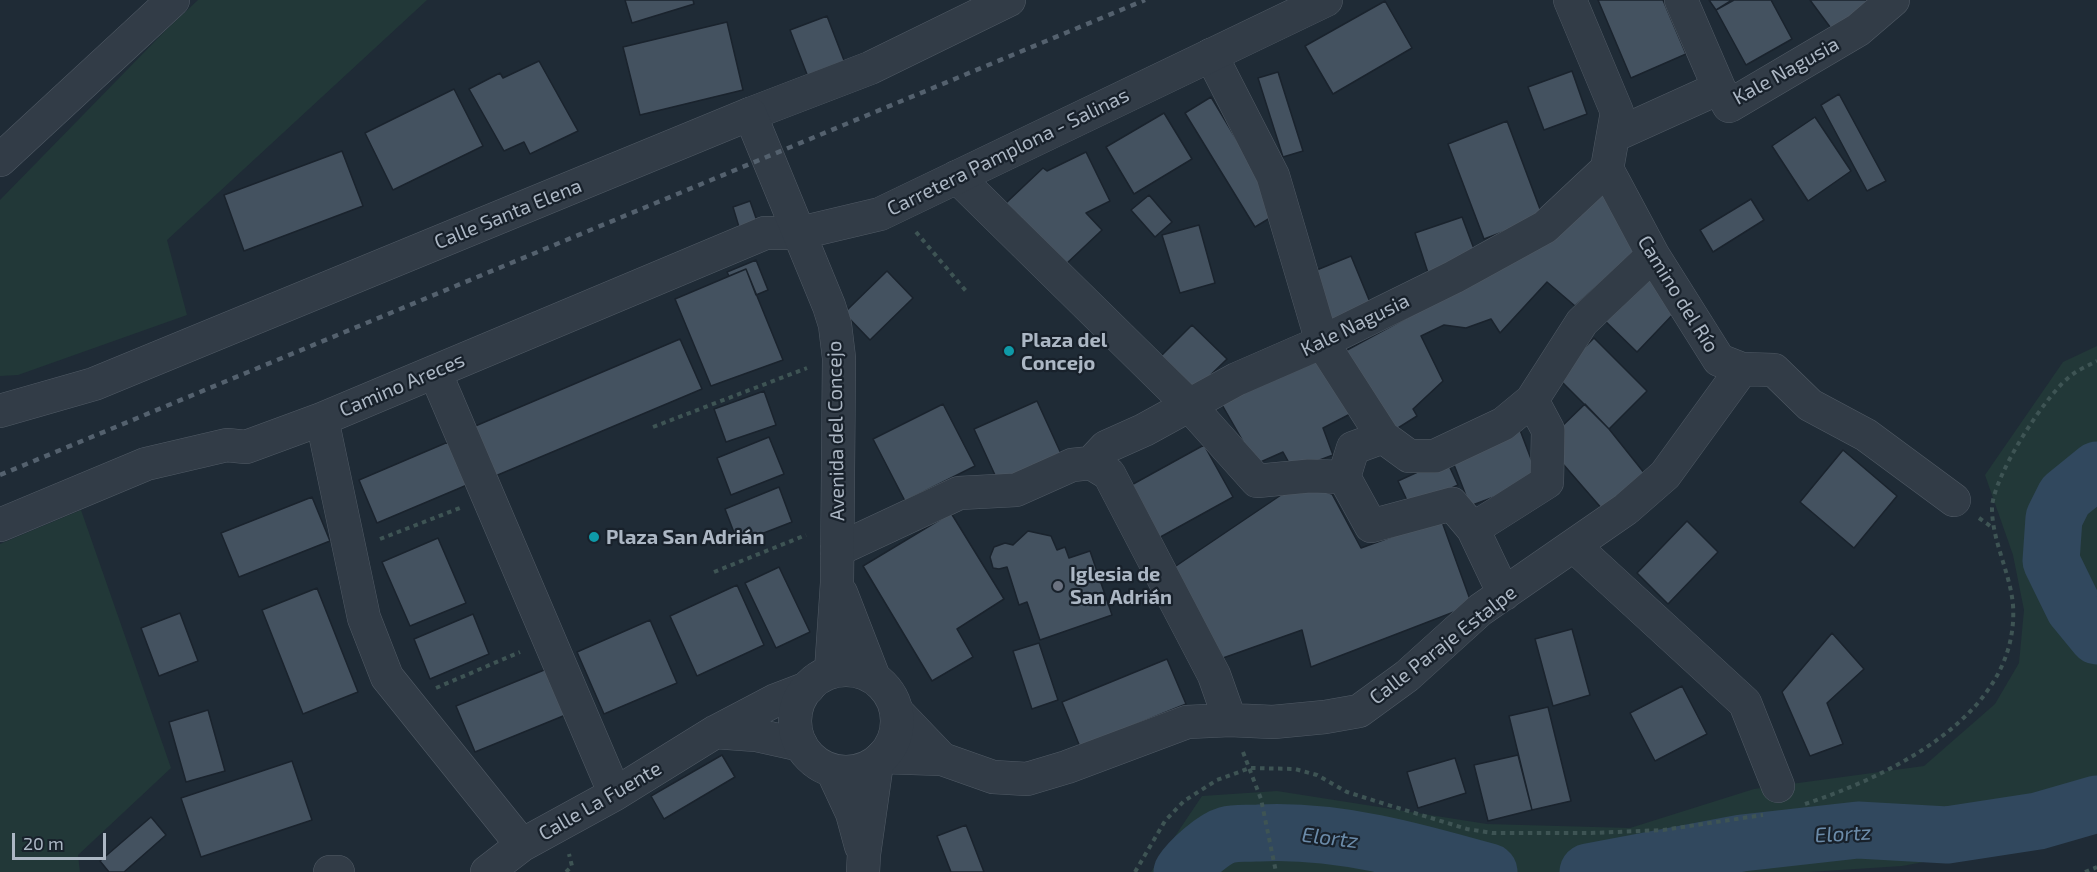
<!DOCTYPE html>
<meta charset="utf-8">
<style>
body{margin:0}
#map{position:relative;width:2097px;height:872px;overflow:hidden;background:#1f2b36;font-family:"Exo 2",sans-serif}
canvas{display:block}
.scale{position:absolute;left:12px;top:833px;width:94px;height:27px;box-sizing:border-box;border:3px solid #acb7c4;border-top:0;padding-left:8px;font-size:18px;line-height:21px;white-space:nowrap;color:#acb7c4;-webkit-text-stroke:4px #18212b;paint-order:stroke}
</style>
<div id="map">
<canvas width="2097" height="872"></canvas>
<div class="scale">20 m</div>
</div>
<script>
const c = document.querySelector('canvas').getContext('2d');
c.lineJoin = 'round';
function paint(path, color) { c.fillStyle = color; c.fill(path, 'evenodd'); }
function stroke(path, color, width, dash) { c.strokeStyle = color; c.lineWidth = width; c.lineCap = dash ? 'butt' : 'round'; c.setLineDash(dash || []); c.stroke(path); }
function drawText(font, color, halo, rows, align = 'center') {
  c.font = font + ' "Exo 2",sans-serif'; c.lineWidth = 4.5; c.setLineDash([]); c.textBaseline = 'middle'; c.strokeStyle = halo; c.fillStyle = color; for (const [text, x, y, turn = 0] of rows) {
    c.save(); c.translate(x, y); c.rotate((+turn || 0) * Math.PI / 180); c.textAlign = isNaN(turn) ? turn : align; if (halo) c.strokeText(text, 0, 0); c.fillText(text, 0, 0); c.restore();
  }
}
paint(new Path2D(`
 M198,0H427L167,240L187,315L18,375L0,376V200L165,31Z
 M2097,346V823L2067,836L1902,866L1809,872H1151L1202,796L1277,791L1487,824L1630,828L1754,789L1924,766L1995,704L2019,663L2024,610L2013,555L1985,475L2063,362Z
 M81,510L171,768L78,855L80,872H0V544Z`), '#223838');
stroke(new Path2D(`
 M2097,470L2065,496L2054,518L2051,561L2074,608L2097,636
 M1182,872C1190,860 1213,839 1227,835C1237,832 1250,834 1259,833C1337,829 1415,851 1489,872
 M1588,872L1742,843L1858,830L1947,835L2038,821L2097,804`), '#31485e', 57);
const building = new Path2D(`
 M625,0H693L694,4L632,23Z
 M1598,0H1663L1686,54L1631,78Z
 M1709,0H1732L1716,10Z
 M1734,0H1771L1792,39L1746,65L1716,10Z
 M1810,0H1874L1833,31Z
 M1385,1L1412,48L1333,94L1305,46Z
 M827,16L845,63L808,77L790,30Z
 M727,22L743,90L640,115L623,47Z
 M539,61L578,131L530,154L524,142L504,151L469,89L500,73L503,78Z
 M1572,71L1587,114L1544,130L1528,87Z
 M1278,72L1303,151L1283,157L1258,78Z
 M454,89L483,146L393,190L365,133Z
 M1839,94L1886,181L1867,191L1821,105Z
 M1211,97L1280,212L1255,227L1185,113Z
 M1164,113L1192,159L1134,194L1106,147Z
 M1815,117L1851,171L1808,201L1772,146Z
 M1507,121L1543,217L1484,239L1448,144Z
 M342,151L363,206L244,251L224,195Z
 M1086,152L1110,201L1086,213L1102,230L1065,265L1006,203L1043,168L1047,171Z
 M1606,189L1641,246L1575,306L1547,282L1500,333L1491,319L1466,328L1444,325L1421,336L1443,381L1413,409L1417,416L1390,433L1336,356L1436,302Z
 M1149,195L1172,222L1155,237L1131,210Z
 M1751,199L1764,220L1713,252L1700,230Z
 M750,201L757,221L739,227L733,207Z
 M1462,217L1477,257L1430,279L1415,233Z
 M1199,225L1215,283L1180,293L1162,235Z
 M1351,256L1372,307L1328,325L1307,274Z
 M756,260L768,290L756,295L746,269L729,276L727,272Z
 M746,269L783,360L711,386L675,299Z
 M887,271L913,298L870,340L844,313Z
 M1643,273L1679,308L1637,352L1601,317Z
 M1192,325L1227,359L1191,394L1158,359Z
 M1594,338L1647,391L1609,429L1556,376Z
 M680,339L702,389L493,477L473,427Z
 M1322,359L1358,410L1323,428L1333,455L1293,470L1283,452L1256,464L1221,403Z
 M764,391L776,425L726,442L714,409Z
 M1037,401L1063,458L1000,486L974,429Z
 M943,404L975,466L905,501L873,439Z
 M1585,404L1609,429L1645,474L1603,510L1563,464L1557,431Z
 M1520,430L1539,480L1470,506L1451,457Z
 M769,437L784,474L731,495L717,458Z
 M448,442L467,485L377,523L359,480Z
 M1204,445L1233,497L1155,540L1126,488Z
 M1843,450L1897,496L1854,548L1800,502Z
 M1446,459L1458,485L1410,507L1398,481Z
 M1305,486L1332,494L1361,548L1441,519L1472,605L1311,667L1302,630L1223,658L1173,568L1281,495Z
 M779,487L792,522L738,543L725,509Z
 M312,497L330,541L239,577L221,533Z
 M951,513L1004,599L957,629L973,657L932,681L863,566Z
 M1687,521L1718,552L1668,604L1637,573Z
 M1028,531L1051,536L1057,550L1065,547L1069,558L1090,551L1112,615L1040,640L1027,602L1019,605L1007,567L999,569L993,568L990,557L994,547L1005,543L1013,545Z
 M438,538L466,603L410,626L382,562Z
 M779,567L810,632L776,648L745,583Z
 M737,585L764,645L697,676L670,616Z
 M317,588L358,692L303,714L262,610Z
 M180,613L198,661L159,676L141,628Z
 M473,614L489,654L430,679L414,639Z
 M650,620L677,683L604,714L577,652Z
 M1572,629L1590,695L1553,706L1535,639Z
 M1832,633L1864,669L1827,703L1843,744L1810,756L1782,692Z
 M1039,643L1058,700L1032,709L1013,651Z
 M1167,659L1186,704L1080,747L1062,702Z
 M549,668L568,714L475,752L456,706Z
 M1682,686L1707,734L1655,761L1630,713Z
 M1548,707L1571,801L1532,810L1509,716Z
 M208,710L225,771L186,782L169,722Z
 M722,755L735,777L664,819L651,796Z
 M1518,755L1532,810L1488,821L1474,765Z
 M1455,758L1466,793L1418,808L1407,772Z
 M292,761L312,820L201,857L181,798Z
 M151,817L166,835L124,872H109L100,861Z
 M966,825L984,872H951L937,836Z`);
paint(building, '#445260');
stroke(building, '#1a232d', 1.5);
const minor = new Path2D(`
 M1570,0L1617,112L1607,169L1653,255L1719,360L1742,369L1774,370L1810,405L1866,435L1954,500
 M1681,0L1719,88
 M1211,55L1273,176L1322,342L1383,437L1409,456H1435L1503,424L1532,400L1582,322L1653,255
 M750,114L870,68L1009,0
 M1613,136L1719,88L1729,106L1858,30L1893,0
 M957,177L1189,405L1257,481L1309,476L1344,477
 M435,372L615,794
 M322,419L364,618L387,677L522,845
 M1383,437L1353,448L1344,477L1371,526L1452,504L1473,529L1504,594
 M1091,463L1106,447L1144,430L1237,379L1322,342L1454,277L1545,227L1607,169
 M0,525L146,464L227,445L246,447L322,419L765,233H800
 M1473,529L1547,482L1548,430L1532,400
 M1574,546L1745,703L1778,786
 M837,550L959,493L1016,490L1072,465L1091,463L1109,474L1214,675L1230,720
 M897,712L942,759
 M715,732L756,735L801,745
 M882,757L942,759L993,777L1027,779L1067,767L1187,722L1230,720L1273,722L1325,717L1359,711L1407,676L1480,610L1626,509L1665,475L1742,369
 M330,872H338
 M487,872L522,845L615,794L715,732L774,701L808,688`);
const tertiary = new Path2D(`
 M0,160L173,0
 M800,233L880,214L1326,0
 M0,411L94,384L750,114L829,306L835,325L839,358L837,583L831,672
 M841,593L874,678
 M795 721a51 51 0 1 1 102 0a51 51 0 1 1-102 0Z
 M832,770L852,813L861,846
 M863,872L864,854L877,762`);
stroke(minor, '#505a65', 34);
stroke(tertiary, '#505a65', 34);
stroke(new Path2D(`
 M916,232L966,291
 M653,427L807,368
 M1979,518L1993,528
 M380,539L460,508
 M714,572L806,535
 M436,688L520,652
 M1243,752L1261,799L1276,872
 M1805,804C1892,775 2020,714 2013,605C2010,572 1992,541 1992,508C1993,476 2047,392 2073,374C2080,369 2089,365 2097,361
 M566,872L572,866L569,854
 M1135,872L1165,821L1184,801L1217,780L1250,768L1295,769L1317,775L1347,792L1385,804L1467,829L1492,833H1591L1663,830L1763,815
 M2085,872L2097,867`), '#3e5454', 4, [4.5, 4.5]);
stroke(minor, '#323c47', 33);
stroke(tertiary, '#323c47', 33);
stroke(new Path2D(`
 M0,475L1145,0`), '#54616e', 4.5, [6, 6]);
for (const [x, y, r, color] of [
 [1009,351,6,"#0f9aa8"],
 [594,537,6,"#0f9aa8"],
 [1058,586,6,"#6b7280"]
]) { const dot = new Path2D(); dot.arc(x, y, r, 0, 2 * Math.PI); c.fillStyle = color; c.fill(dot); stroke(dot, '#18212b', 2); }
drawText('20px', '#acb7c4', '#18212b', [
 ["Kale Nagusia",1786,71,-29],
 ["Carretera Pamplona - Salinas",1008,152,-26],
 ["Calle Santa Elena",508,214,-22],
 ["Camino del Río",1678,294,58],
 ["Kale Nagusia",1355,325,-26],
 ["Camino Areces",402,385,-23],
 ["Avenida del Concejo",836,431,-91],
 ["Calle Paraje Estalpe",1443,645,-38],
 ["Calle La Fuente",600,801,-30]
]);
drawText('bold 20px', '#acb7c4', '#18212b', [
 ["Plaza del",1021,340],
 ["Concejo",1021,363],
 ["Plaza San Adrián",606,537],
 ["Iglesia de",1070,574],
 ["San Adrián",1070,597]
], 'left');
drawText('italic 21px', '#6b8ba9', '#18212b', [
 ["Elortz",1843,834,-3],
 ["Elortz",1330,838,7]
]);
</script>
